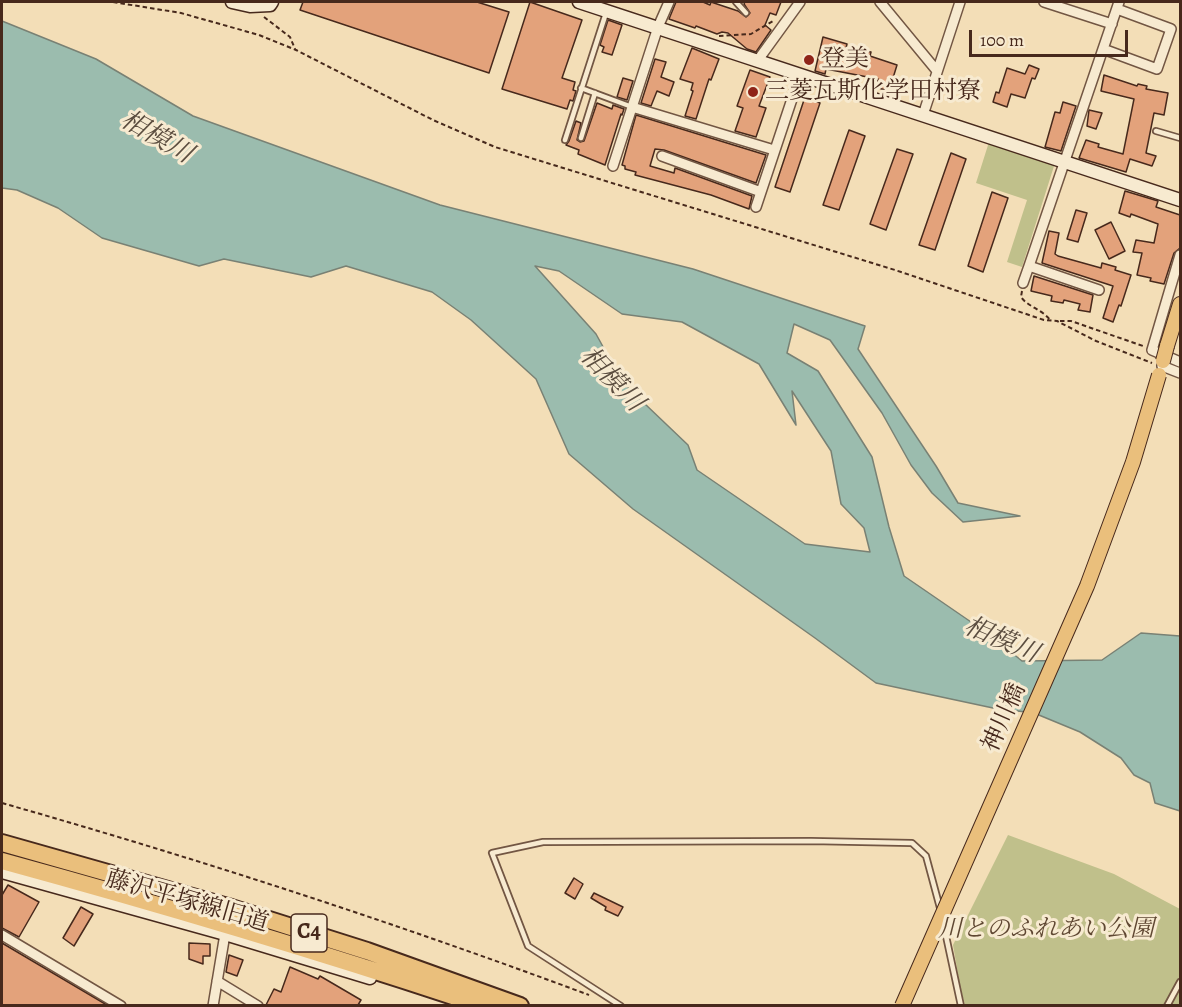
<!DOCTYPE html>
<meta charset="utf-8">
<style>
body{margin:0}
#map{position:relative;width:1182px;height:1007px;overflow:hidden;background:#f3deb7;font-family:Alegreya,serif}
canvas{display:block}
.frame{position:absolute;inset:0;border:3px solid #47291c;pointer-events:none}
.scale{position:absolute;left:969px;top:30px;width:159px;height:27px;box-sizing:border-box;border:3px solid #47291c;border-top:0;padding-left:8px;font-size:18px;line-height:21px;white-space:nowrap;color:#47291c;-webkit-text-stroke:4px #f7ead0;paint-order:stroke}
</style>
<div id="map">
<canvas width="1182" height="1007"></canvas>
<div class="frame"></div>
<div class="scale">100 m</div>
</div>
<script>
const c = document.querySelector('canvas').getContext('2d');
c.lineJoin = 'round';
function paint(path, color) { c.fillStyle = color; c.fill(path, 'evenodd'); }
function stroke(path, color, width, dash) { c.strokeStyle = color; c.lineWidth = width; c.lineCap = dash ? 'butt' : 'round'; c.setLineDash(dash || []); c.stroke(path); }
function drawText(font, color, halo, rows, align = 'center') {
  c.font = font + ' Alegreya,"Noto Serif JP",serif'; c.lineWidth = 6; c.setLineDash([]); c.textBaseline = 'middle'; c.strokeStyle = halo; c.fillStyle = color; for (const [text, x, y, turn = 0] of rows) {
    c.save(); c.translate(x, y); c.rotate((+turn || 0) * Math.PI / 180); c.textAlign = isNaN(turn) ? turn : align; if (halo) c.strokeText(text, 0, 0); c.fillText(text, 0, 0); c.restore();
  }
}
paint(new Path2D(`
 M989,142L1055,163L1022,267L1007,262L1027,200L976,183Z
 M1008,835L1114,874L1180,909V1005H965L960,986L953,945Z`), '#c0c08b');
const water = new Path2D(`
 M2,21L96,59L193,116L440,205L693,269L865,326L858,349L936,466L958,503L1020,516L963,522L932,493L911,465L882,413L830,340L794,324L787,353L818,371L872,457L889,527L904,576L990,635L1022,661L1102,660L1141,633L1180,636V811L1155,803L1150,783L1134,775L1121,758L1080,732L1034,713L993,708L876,683L815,638L633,509L569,454L536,379L471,320L432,292L346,266L311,277L224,259L199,266L102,238L58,208L17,190L2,188ZM535,266L559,271L622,314L682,322L759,364L796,425L792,391L831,451L841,504L864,528L870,552L805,544L697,470L688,445L623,383L596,334Z`);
paint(water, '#9bbcae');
stroke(water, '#798174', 1.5);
const building = new Path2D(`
 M303,2H477L509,12L489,73L300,10Z
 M530,2L582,20L562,78L575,82L573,90L576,91L573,101L570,100L567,109L502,89Z
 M676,2H703L710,5L711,2L738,11L746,17L750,13L744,4L745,2H781L776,15L770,13L765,25L771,30L756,52L747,49L728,33L722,32L717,34L696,26L695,28L669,19Z
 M608,20L622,25L612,55L602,52L604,47L600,45Z
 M823,37L847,44L846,48L871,52L870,56L897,65L889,91L875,87L878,79L826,69L825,74L815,71Z
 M692,48L719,59L711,80L709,79L696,119L685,116L693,91L691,90L693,83L680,79Z
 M655,59L666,62L661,77L674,82L669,96L657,91L651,106L641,103Z
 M1029,65L1039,69L1035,79L1032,78L1025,98L1011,94L1007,107L993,102L996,92L999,93L1007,68L1025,74Z
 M750,70L770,77L759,106L766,108L756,137L735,131L743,108L737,106Z
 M1104,75L1137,86L1138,84L1147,86L1146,89L1168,93L1164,115L1154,113L1146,153L1156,156L1152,166L1130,159L1126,172L1079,158L1086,140L1099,144L1098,147L1123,154L1134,99L1101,91Z
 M623,78L633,81L627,100L617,97Z
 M805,97L820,103L790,192L775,187Z
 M1063,102L1076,106L1061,151L1045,147L1055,112L1060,113Z
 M597,103L612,109L613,105L624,109L622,115L621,114L605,165L578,154L579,150L566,145L569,141L576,121L581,123L577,140L580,142L584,141Z
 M1089,110L1102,113L1096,129L1087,126Z
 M636,115L766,155L756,183L664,150L655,149L650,166L674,173L675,168L752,196L749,209L711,195L635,175L636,172L625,169V166L622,165Z
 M849,130L865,136L839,210L823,205Z
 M897,149L913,154L886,230L870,224Z
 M951,153L966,159L935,250L919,245Z
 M1125,191L1158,201L1156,207L1180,215V248L1174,253L1164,284L1150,281L1151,278L1137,275L1142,253L1133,252L1136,240L1154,243L1158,224L1131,214L1130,217L1119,213Z
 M992,192L1008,198L983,272L968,266Z
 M1076,210L1087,213L1078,242L1067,239Z
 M1111,222L1125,251L1109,259L1095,230Z
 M1049,231L1059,233L1055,254L1058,256L1101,268L1102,263L1116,267L1115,270L1131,275L1121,306L1119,305L1113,322L1103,318L1113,286L1042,263Z
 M1034,276L1093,295L1090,312L1078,310L1080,304L1064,300L1063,303L1051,301L1052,296L1031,291Z
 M574,878L583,884L575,899L565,893Z
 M8,885L39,902L19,937L2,928V895Z
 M594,893L623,907L618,916L605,910L606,907L591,898Z
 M81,907L93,914L74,946L63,938Z
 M2,943L107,1005H2Z
 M189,943L210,944V956H203V964L189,959Z
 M229,955L243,960L237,976L226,972Z
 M290,967L318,979L320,976L361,1000L358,1005H266L274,989L281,992Z`);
paint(building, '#e3a27b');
stroke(building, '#47291c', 1.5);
const lane = new Path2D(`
 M736,2L746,13
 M581,88L632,107
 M1156,131L1180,138
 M581,138L595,93
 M565,140L606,13
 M943,922L961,1006
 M621,1006L528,946L492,853L543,842L811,841L912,843L926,856L940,908
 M1167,1006L1180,982`);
const street = new Path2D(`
 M880,2L937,71
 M1044,2L1112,24
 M1103,49L1157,69L1171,29L1117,9
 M758,60L800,2
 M632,107L774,150
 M923,115L960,2
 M662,156L761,192
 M613,166L658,27L669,2
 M756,207L800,75
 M1180,255L1152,350L1180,362
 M1023,283L1029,266
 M1099,290L1029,266L1119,2
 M1162,366L1180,373
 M2,935L121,1006
 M217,981L258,1006
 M213,1006L225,934`);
const secondary = new Path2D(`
 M232,2L250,6L270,5L272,2
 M579,2L1180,200
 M2,872L225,934L370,978`);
const primary = new Path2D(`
 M1167,346L1180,304`);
const highway = new Path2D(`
 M2,843L228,907L367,951L520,1006
 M2,861C163,905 324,953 483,1006`);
stroke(lane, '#725643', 8);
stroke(street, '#725643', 12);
stroke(secondary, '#47291c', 15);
stroke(primary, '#47291c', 16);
stroke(highway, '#47291c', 20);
stroke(new Path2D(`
 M113,2L181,13L259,35L296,50L433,120L495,147L895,270L1044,320L1057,321L1096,341L1152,363
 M264,17L290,37L295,49
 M719,36L751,34L773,21
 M1022,291L1021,297C1028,307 1042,309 1051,321
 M1060,321H1071L1143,346
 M2,803C199,859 396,923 589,995`), '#47291c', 2, [4.5, 3]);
stroke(lane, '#f7ead0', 4.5);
stroke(street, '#f7ead0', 9);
stroke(secondary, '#f7ead0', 12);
stroke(primary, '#eabf7c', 14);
stroke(highway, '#eabf7c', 16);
const primaryBridge = new Path2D(`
 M1163,361L1167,346
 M902,1006L1087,586L1133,462L1159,375`);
stroke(primaryBridge, '#47291c', 16, []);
stroke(primaryBridge, '#eabf7c', 14);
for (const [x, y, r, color] of [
 [809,60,6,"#8f2418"],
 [753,92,6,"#8f2418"]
]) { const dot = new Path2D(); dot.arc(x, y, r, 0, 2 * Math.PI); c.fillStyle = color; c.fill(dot); stroke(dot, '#f7ead0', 2); }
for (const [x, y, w] of [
 [309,933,36]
]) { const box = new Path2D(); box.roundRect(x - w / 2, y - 19, w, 38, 4.5); c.fillStyle = '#f7ead0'; c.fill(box); stroke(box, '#47291c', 1.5); }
drawText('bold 22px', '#47291c', null, [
 ["C4",309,933]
]);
drawText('24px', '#47291c', '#f7ead0', [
 ["登美",821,60],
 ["三菱瓦斯化学田村寮",765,92]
], 'left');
drawText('24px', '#47291c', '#f7ead0', [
 ["神川橋",1005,718,-66],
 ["藤沢平塚線旧道",187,902,16]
]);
drawText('italic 24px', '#5f4732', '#f7ead0', [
 ["川とのふれあい公園",1046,930]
]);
drawText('italic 26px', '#5c4e40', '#f7ead0', [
 ["相模川",156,138,30],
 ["相模川",611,380,46],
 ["相模川",1001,641,23]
]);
</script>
